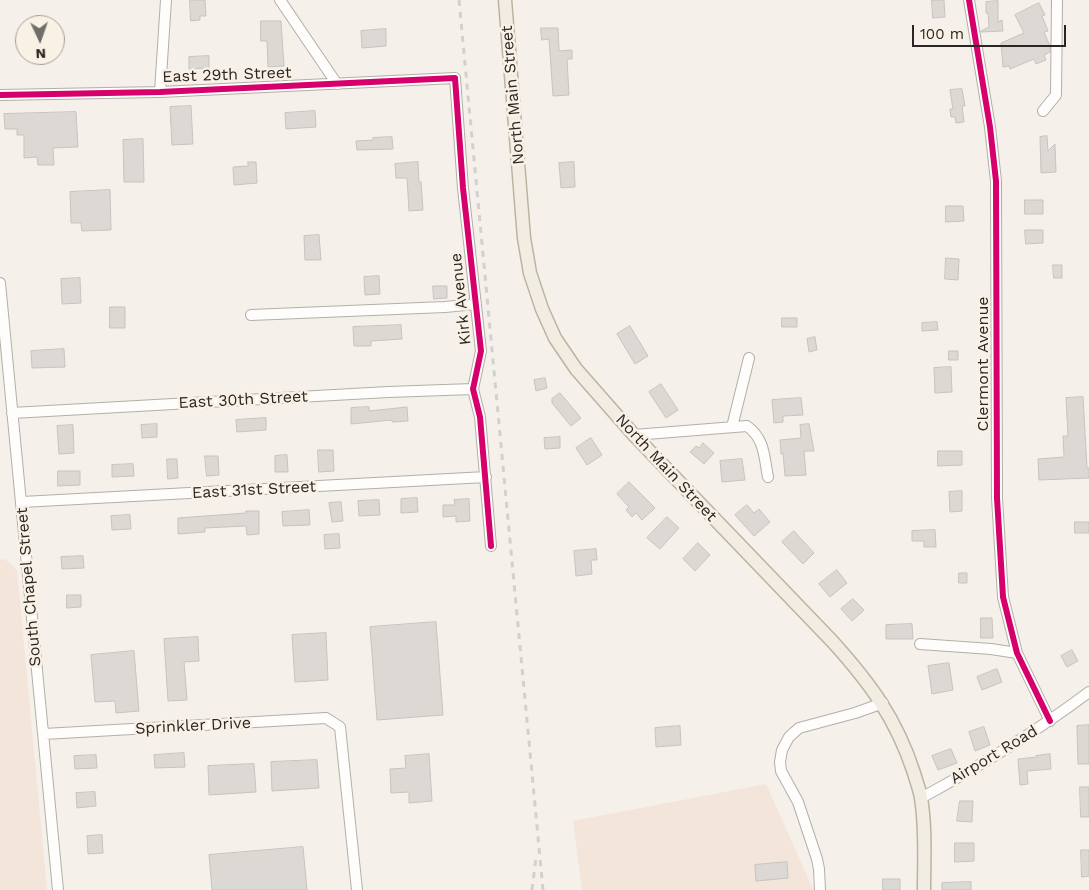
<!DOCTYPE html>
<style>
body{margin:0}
#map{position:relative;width:1089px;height:890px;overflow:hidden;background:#f5f0ea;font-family:"Work Sans",sans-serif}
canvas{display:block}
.north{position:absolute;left:15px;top:15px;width:50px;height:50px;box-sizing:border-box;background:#f9f1e6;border:1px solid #a6a098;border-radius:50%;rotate:177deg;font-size:14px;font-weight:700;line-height:20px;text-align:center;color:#2a2623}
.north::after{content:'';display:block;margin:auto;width:18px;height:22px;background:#716d69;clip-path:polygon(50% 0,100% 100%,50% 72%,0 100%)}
.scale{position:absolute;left:912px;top:25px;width:154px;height:22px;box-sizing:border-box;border:2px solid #2a2623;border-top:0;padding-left:6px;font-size:15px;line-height:18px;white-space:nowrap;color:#2a2623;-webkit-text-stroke:4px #f9f1e6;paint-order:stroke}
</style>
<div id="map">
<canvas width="1089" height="890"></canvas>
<div class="north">N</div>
<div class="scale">100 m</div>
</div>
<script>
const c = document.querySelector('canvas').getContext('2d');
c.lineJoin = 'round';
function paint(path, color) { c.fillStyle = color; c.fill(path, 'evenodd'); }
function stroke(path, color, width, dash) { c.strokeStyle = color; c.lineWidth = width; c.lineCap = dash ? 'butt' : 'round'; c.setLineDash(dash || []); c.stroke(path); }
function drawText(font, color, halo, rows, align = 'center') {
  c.font = font + ' "Work Sans",sans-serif'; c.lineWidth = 5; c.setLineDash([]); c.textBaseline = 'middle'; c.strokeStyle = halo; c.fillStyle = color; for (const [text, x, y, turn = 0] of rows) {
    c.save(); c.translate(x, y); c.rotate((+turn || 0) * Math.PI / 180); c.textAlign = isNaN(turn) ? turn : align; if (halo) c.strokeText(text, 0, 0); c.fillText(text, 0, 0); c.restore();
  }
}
paint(new Path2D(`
 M5,559L17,570L47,890H0V560Z
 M766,784L813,889L845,890H582L573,821Z`), '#f3e5da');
const building = new Path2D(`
 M190,0H205L206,16H200V20L191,21Z
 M932,0H944L945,17L933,18Z
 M998,1V22L1002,20L1003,31L981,32V31L989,27L988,13H986V2Z
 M1039,3L1045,15L1042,16L1048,31L1044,32L1050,46V52L1044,55L1046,60L1036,64L1034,59L1010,69L1009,66L1003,67L1001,43L1024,33L1015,15Z
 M261,21H281L284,66L268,67L267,41H261Z
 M541,28H558L559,51L572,50V59H567L569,95L553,96L549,39L542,40Z
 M386,29V46L362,48L361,31Z
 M209,56V68L189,69V57Z
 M962,89L965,106H962L964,122L956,123L955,117H951L950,109H953L950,90Z
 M191,106L193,144L172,145L170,107Z
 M315,111L316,127L286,129L285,113Z
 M76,112L78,147L53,148L54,165H38L37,157L24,158V135H17V129H5L4,114Z
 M1047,136L1048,151L1055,144L1056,172L1041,173L1040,137Z
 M392,137L393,149L357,150L356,141L373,140V138Z
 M143,139L144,182H124L123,140Z
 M248,162H256L257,183L234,185L233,167L248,166Z
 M418,162L419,182H421L423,210L409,211L407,178H396L395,164Z
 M574,162L575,187L561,188L559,163Z
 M110,190L111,230L82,231L81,223H71L70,192Z
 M1025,200H1043V214H1025Z
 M946,206H963L964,221L946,222Z
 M1025,230H1043V243L1026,244Z
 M319,235L321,260H305L304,236Z
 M946,258L959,259L958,280L945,279Z
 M1053,265H1062V278H1054Z
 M379,276L380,294L365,295L364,277Z
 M80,278L81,303L62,304L61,279Z
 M433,286H447V298L434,299Z
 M110,307H125V328H110Z
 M782,318H797V327H782Z
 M937,322L938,330L922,331V323Z
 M401,325L402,339L371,341V346H354L353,327Z
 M630,326L648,356L635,364L617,334Z
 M815,337L817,350L809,352L807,339Z
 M64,349L65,367L32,368L31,351Z
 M949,351H958V360H949Z
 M951,367L952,392L935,393L934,368Z
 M545,378L547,388L536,391L534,380Z
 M661,384L678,410L666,418L649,392Z
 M560,393L581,418L571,426L552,403V399Z
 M1083,397L1087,468H1089V478L1039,480L1038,459L1064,457L1063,436H1068L1066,398Z
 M801,398L803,415L783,416V422L774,423L772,400Z
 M369,407V411L407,407L408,421L392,422V420L351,424V408Z
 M266,418V430L237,432L236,420Z
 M157,424V437L142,438L141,425Z
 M809,424L814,451H804L806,475L785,476L783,453L781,454L780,440L801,438L800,425Z
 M73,425L74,453L59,454L57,426Z
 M560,437V448L545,449L544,438Z
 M591,438L602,455L587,465L576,448Z
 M703,443L714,453L704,464L690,452L696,446L699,448Z
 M318,450H333L334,471L319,472Z
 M938,451H962V465L938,466Z
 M287,455L288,472H275V456Z
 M205,456H218L219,475L207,476Z
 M167,459H177L178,478L168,479Z
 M742,459L745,480L722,482L720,461Z
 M133,464L134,476L112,477V465Z
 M58,471H80V485L58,486Z
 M629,482L655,508L642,520L636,513L632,517L626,510L629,507L617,494Z
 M962,491V511L950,512L949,492Z
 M417,498L418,512L401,513V499Z
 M469,499L470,521L456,522V516L443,517V505H455L454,500Z
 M379,500L380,515L359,516L358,501Z
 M341,502L343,521L332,522L329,503Z
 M747,505L754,513L759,509L770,522L754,536L735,515Z
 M309,510L310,525L283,526L282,512Z
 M246,511H259V534L247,535L246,526L205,528V532L178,534V518L246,513Z
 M130,515L131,529L112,530L111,516Z
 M667,517L679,528L660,549L647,538Z
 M1075,522H1089V533H1075Z
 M935,530L936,547H924V541H912V531Z
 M794,531L814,553L803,564L782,542Z
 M339,534L340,548L325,549L324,535Z
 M698,543L710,555L695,571L683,559Z
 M596,549L597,560H591L592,574L576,576L574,551Z
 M83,556L84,568L62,569L61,557Z
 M837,570L847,583L830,597L819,584Z
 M959,573H967V583H959Z
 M67,595H81V607L67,608Z
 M853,599L864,610L852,621L841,609Z
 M981,618H992L993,638H981Z
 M436,622L443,715L377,720L370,627Z
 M912,624L913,639H886V625Z
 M326,633L328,680L295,682L292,635Z
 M198,637L199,661L184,662L187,700L168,701L164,639Z
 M1072,650L1078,661L1067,667L1061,656Z
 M134,651L139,711L116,713L115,701L95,702L91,655Z
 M949,663L953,690L932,694L928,666Z
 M997,669L1002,682L982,690L977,677Z
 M1089,725V764H1078L1077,726Z
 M680,726L681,745L656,747L655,728Z
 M984,727L990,745L975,751L969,732Z
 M951,749L957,763L938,770L932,756Z
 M184,753L185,767L155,768L154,755Z
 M429,754L432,801L409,803V792L391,793L390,769L406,768L405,756Z
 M1050,754L1051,769L1027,771L1028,784L1020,785L1018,759L1037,757L1036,756Z
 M96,755L97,768L75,769L74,756Z
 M317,760L319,788L272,791L271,762Z
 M254,764L256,792L209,795L208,766Z
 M1080,787H1089V817H1081Z
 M95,792L96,806L77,808L76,793Z
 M960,801H973L972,822L957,821Z
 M102,835L103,853L88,854L87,836Z
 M955,843H974V861L955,862Z
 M303,847L307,890H212L209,855Z
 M1081,850H1089V876L1082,877Z
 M787,862L788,878L756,881L755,865Z
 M883,879H900V890H883Z
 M971,882V890H942V883Z`);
paint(building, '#dcd9d4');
stroke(building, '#c7c3bf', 1);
const minor = new Path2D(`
 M280,0L337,84
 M969,0L990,127L996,181L997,498L1003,597L1017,653L1050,721
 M160,92L166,0
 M0,95L160,92L455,78L463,188L481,351L473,389L480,417L491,546
 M1043,111L1056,95L1057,0
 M0,283L58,890
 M251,315L445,307L476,304
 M12,413L388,392L473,389
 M732,427L749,358
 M634,435L747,426C765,439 764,457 768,477
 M22,502L486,477
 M920,644L991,649L1017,653
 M44,734L326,718L340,727L357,890
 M921,798C980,766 1036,732 1089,692
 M820,890L819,869L817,859L798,802L781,771L780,762L782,750L789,737L799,728L855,713L883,703`);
const major = new Path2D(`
 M505,0L524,238L530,273L542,309L555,338L576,369L634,435L832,641C870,683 896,718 914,773C916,781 920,790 921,798C926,828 924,860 924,890`);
stroke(minor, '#b2afaa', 12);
stroke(major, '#bbb4a0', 15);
stroke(minor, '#fefdfc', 10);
stroke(major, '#f1ede3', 12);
stroke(new Path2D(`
 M459,0L543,890
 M532,890L536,858`), '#d1d1cf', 3, [6, 6]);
stroke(new Path2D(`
 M969,0L990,127L996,181L997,498L1003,597L1017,653L1050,721
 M0,95L160,92L455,78L463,188L481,351L473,389L480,417L491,546`), '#d6006c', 6);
drawText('16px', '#2a2623', '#f9f1e6', [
 ["East 29th Street",227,75,-2],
 ["North Main Street",513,95,-95],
 ["Kirk Avenue",461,299,-96],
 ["Clermont Avenue",983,364,-90],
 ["East 30th Street",243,400,-3],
 ["North Main Street",666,468,47],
 ["East 31st Street",254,490,-3],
 ["South Chapel Street",29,587,-95],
 ["Sprinkler Drive",193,726,-3],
 ["Airport Road",994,755,-31]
]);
</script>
